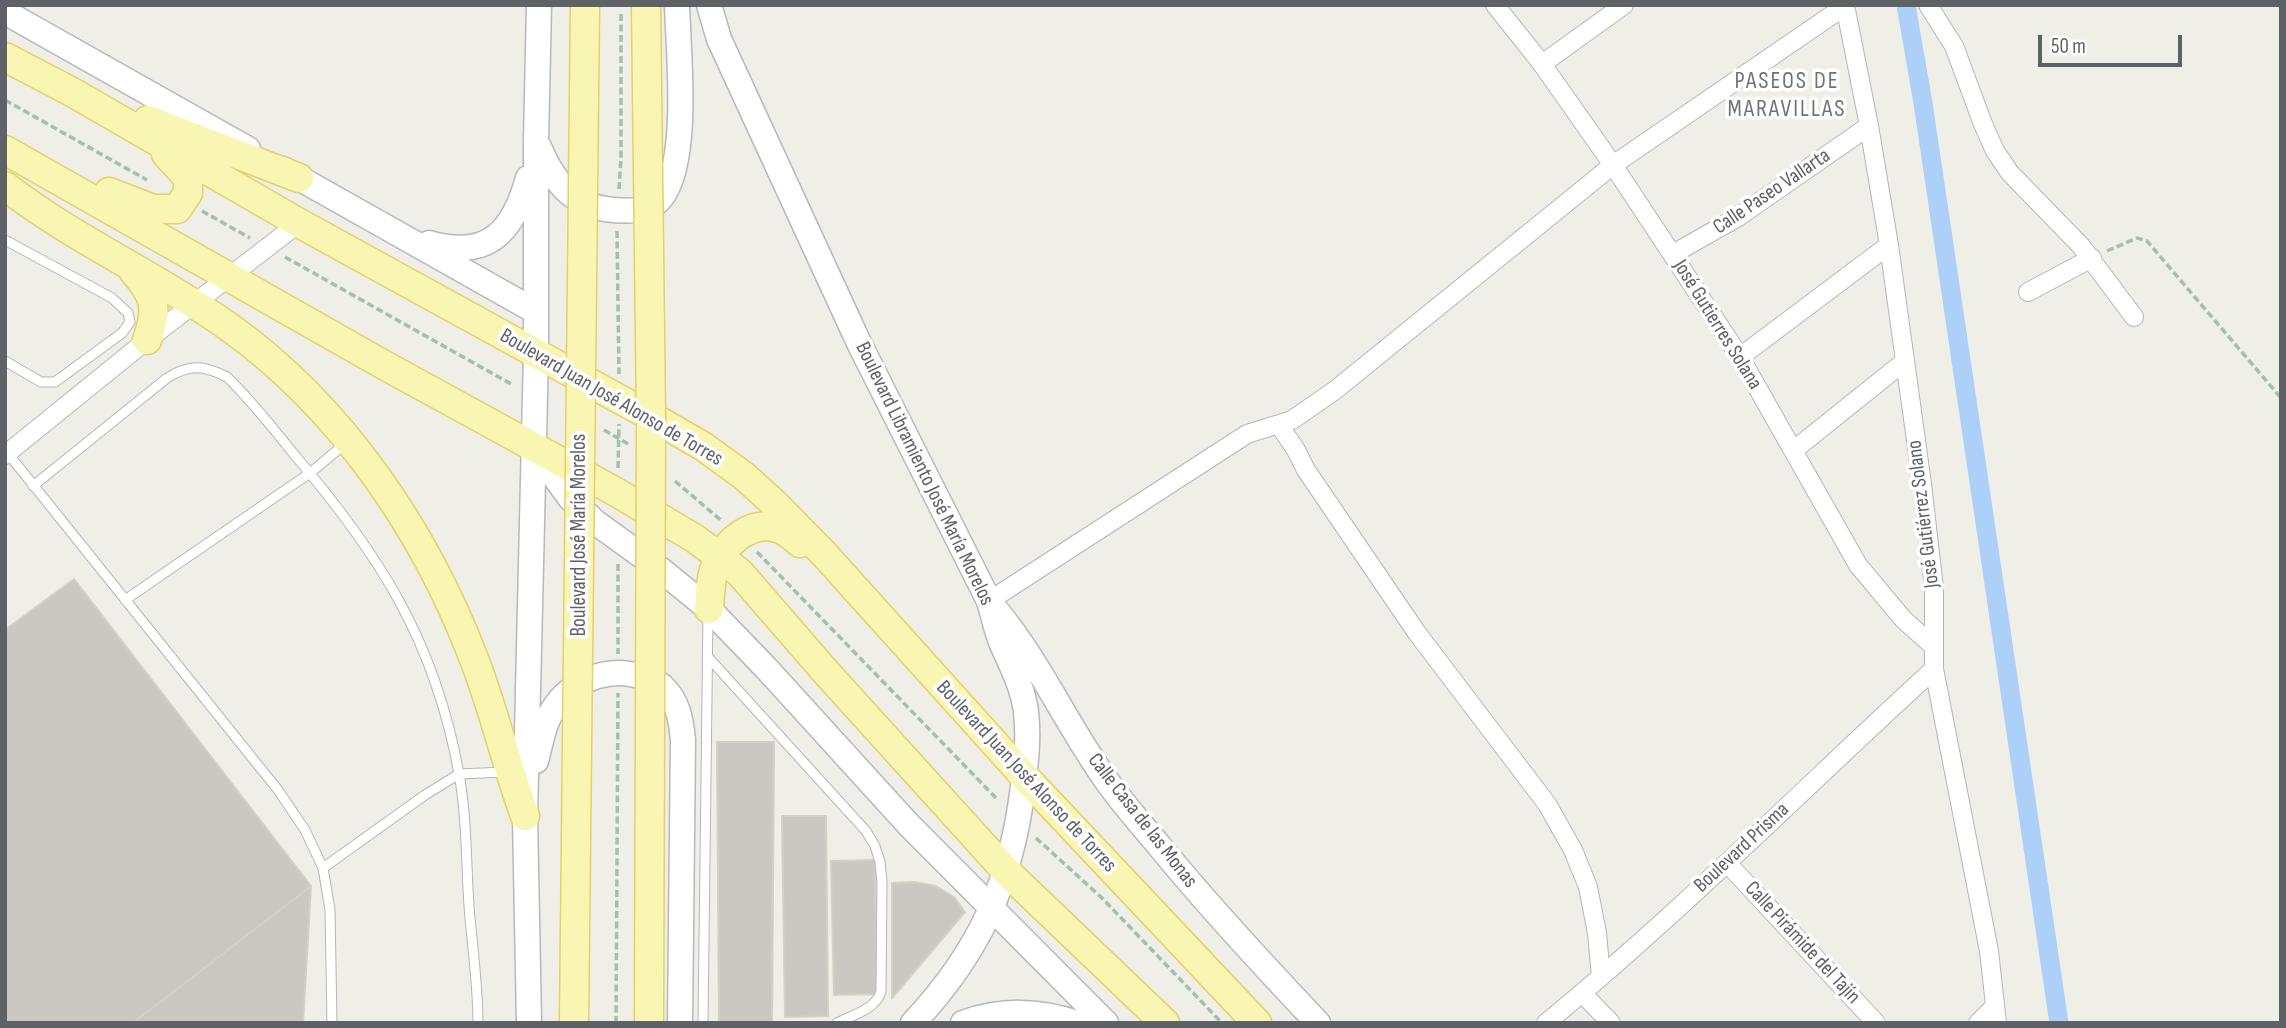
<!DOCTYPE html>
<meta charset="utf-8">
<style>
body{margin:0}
#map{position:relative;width:2286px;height:1028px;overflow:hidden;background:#efeee7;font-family:"Sofia Sans Condensed",sans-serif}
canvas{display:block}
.frame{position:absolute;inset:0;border:7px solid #5e6166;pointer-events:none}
.scale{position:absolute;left:2038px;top:35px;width:144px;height:32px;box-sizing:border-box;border:4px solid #5e6166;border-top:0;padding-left:9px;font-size:21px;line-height:24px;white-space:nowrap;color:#5e6166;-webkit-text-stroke:5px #fff;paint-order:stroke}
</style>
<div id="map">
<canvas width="2286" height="1028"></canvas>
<div class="frame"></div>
<div class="scale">50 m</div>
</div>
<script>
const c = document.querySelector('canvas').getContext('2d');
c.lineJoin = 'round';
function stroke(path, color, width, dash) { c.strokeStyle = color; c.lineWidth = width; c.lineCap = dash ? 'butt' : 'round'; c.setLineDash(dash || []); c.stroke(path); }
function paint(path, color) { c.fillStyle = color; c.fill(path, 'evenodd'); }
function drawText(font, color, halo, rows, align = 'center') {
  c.font = font + ' "Sofia Sans Condensed",sans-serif'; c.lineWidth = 7; c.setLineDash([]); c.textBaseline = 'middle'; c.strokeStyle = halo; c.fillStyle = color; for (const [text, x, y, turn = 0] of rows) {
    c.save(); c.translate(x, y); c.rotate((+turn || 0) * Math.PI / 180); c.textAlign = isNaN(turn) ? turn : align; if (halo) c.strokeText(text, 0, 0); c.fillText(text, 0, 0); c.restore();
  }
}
stroke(new Path2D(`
 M1906,5L1923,103L2059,1023`), '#add0f8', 19);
const building = new Path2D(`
 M74,579L311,886L133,1023H5V630Z
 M717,742H774L772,1023H719Z
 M782,816H826L828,1016L785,1017Z
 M875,860L877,994L834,995L831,861Z
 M914,882L936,886L954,897L965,912L892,998V883Z
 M311,886L303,1023H133Z`);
paint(building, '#cbc8c4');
stroke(building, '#d3d0c5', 2);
const lane = new Path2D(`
 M5,240L112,298L128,313L130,322L122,333L55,382H41L5,361
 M6,451L278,790L305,830L323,868L330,910L332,1023
 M33,486L167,378C189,364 204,365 227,377C251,400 272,427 293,453C379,554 435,640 459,774C467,818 466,862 469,906C472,945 478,984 478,1023
 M125,600L310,473L346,443
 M707,656L866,831L875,846L880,862L882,882L881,991C877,1009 852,1015 837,1023
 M323,868L425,795L459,774L505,772
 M703,1023L708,614`);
const street = new Path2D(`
 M1495,5L1542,64L1613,165L1740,357L1858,565L1903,619L1933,646
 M1845,5L1869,126L1889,245L1922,484L1934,588V669L1989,951L1997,1023
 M1928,5L1954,46L1983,124L1995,151L2010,173L2081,246L2134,317
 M1542,64L1624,5
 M1673,254L1738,217L1869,126
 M2028,292L2092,258
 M1740,357L1889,245
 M1279,425L1296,450L1306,470L1417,633L1547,804L1573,850L1588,887L1597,933L1601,977
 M1794,450L1905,361
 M5,455L147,340L299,223
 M989,601L1247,434L1292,420L1334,391L1613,165L1845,6
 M1727,863L1876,1023
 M1582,993L1611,1023
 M1546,1023C1681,912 1805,787 1934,669
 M1978,1023L1995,1006`);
const secondary = new Path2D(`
 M709,5L719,39L859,343L989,601C993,615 996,629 1001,642C1011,665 1023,687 1026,712C1029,737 1026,762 1023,786C1012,881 979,953 913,1023
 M5,12L248,149
 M539,147C552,178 569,203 605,209C620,211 644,213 656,203C692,174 678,50 677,5
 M283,169L535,311
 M429,243C488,260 513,232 528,178
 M533,447L570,498L595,522L660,569L709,609L767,669L908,824L1106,1023
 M997,611C1039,662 1066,723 1104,777C1121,802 1142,825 1161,848C1211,909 1264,966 1318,1023
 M536,761C541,742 544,721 556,705C577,677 614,665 647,679C652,681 658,683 662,686C678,701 681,719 683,740L680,1023
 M529,1023L525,816L536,354V140L539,5
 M963,1023C1000,1009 1040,1010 1077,1023`);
const primary = new Path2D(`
 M5,57L72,92L299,223L661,422L704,447L744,476L776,505L825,555L1024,776L1257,1023
 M148,120L299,178
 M5,150L384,365L616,492L694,538L720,557L740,573L824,670L1007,872L1165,1023
 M5,186C75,240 157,276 229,327C342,408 425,531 474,659C494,710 506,764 525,816
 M109,192L153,209H177L188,193V178L166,154
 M134,272C156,297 158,309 147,340
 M709,609C710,596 710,583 714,570C721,546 750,519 777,528C786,530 793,537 800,543`);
stroke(lane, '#b4b6ba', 11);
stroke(street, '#b4b6ba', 20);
stroke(secondary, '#b5b8bd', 27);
stroke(primary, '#e7d068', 31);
stroke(new Path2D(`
 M5,100L147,180
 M619,189L621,157V14
 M202,211L250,238
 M617,231L619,374
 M2107,251L2137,238L2147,241L2281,398
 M285,257L513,385
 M604,430L628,444
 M618,468L619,424
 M675,481L723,522
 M757,552L998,800
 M618,564V654
 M1036,838L1102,898L1222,1023
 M616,1023L618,693`), '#9ec2ac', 3.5, [7, 3.5]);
stroke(lane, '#fff', 9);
stroke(street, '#fff', 18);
stroke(secondary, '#fff', 24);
stroke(primary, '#f9f5b2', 28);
const primaryBridge = new Path2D(`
 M646,5L651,418L649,1023
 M574,1023L585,5`);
stroke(primaryBridge, '#e7d068', 31, []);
stroke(primaryBridge, '#f9f5b2', 28);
drawText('21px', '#5e6166', '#fff', [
 ["Calle Paseo Vallarta",1772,192,-34],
 ["José Gutierres Solana",1717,325,58],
 ["Boulevard Juan José Alonso de Torres",611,398,30],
 ["Boulevard Libramiento José María Morelos",924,474,64],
 ["José Gutiérrez Solano",1924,514,-97],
 ["Boulevard José María Morelos",580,535,-90],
 ["Boulevard Juan José Alonso de Torres",1026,777,47],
 ["Calle Casa de las Monas",1142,821,52],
 ["Boulevard Prisma",1742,848,-43],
 ["Calle Pirámide del Tajín",1802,943,47]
]);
c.letterSpacing = '2px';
drawText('24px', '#6f7378', '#fff', [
 ["PASEOS DE",1787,82],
 ["MARAVILLAS",1787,110]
]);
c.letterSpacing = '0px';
</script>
